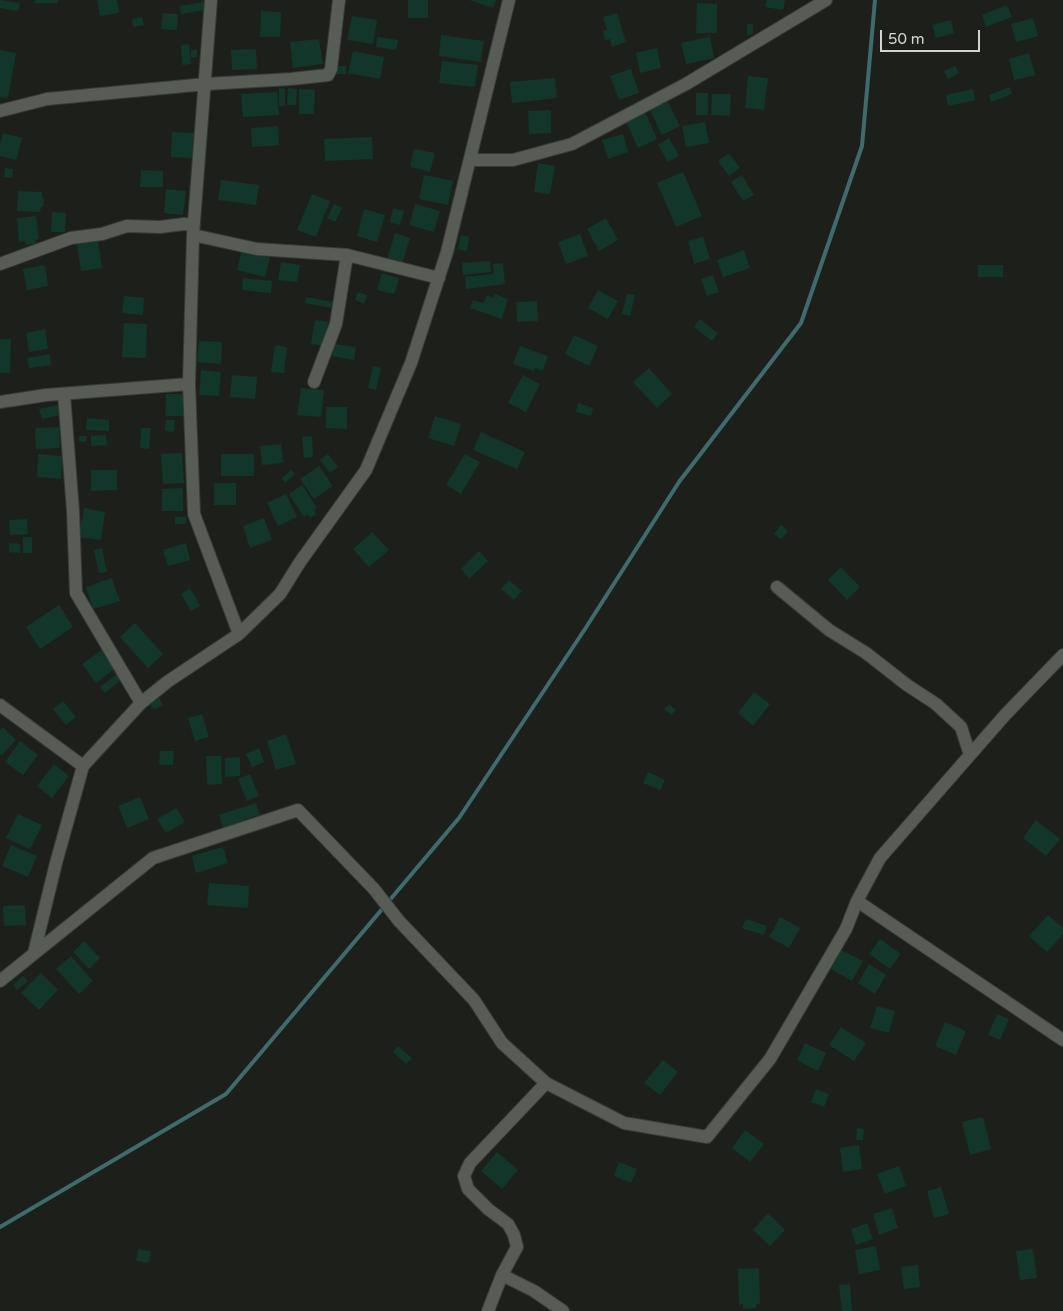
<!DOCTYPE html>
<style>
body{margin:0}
#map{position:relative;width:1063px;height:1311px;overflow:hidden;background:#1d201a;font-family:"Varela Round",sans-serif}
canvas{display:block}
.scale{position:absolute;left:880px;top:30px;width:100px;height:22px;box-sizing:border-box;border:2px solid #d3d5d1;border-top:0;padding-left:6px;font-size:15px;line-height:18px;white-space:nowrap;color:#d3d5d1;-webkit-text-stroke:4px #1d201a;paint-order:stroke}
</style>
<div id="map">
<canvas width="1063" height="1311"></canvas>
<div class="scale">50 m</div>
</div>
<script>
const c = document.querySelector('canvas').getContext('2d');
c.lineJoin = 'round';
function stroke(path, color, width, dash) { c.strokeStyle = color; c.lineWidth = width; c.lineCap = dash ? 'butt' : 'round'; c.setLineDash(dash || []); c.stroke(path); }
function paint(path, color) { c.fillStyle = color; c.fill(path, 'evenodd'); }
stroke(new Path2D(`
 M0,1227L226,1094L459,818L585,629L679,482L801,323L862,146L875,0`), '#406b6e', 4);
paint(new Path2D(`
 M0,0L20,3L18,11L0,8Z
 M35,0H58V3H35Z
 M97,0H117L119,13L100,16Z
 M408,0H428V18H408Z
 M469,0H496L493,8Z
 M767,0H785L783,10L765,7Z
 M204,2L205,10L181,14L180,6Z
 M697,3L717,4V33H696Z
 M1007,5L1012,17L986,27L982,15Z
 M261,11L281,12L280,37H260Z
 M163,13L178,14L177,30L161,29Z
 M617,13L626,42L612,47L610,39L605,40L603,31L607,30L603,17Z
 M352,16L377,20L373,44L347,40Z
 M142,17L144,25L133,27L132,19Z
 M1033,18L1038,36L1016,42L1011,24Z
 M951,20L954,33L936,38L932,25Z
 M747,24H753V34L747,35Z
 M441,35L484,41L481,62L439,56Z
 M377,37L398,40L396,50L376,47Z
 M710,37L714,58L686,64L681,43Z
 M319,39L323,64L293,68L290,42Z
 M189,44L191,64L182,65L181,45Z
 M657,48L661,68L640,73L636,53Z
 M256,49L257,69L232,70L231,50Z
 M0,50L16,53L8,98L0,97Z
 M191,50H197V57L191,58Z
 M353,51L384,57L380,79L348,73Z
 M1029,53L1035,75L1014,80L1009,59Z
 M442,61L478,65L475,87L439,83Z
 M337,66H346V74H337Z
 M955,66L959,73L948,79L944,71Z
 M631,69L639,93L619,100L610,76Z
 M748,76L768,78L764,110L745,108Z
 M555,78L557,98L512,103L510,82Z
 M1010,87L1012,94L991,102L989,95Z
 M279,88L285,89V106H279Z
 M288,88L297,89L296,105H287Z
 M299,89L315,90L314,114H299Z
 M973,89L975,100L948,106L946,95Z
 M277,92L279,115L243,117L241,94Z
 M696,93H708V115H696Z
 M712,94H731L730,116L711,115Z
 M668,102L680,126L662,135L650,110Z
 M551,110V133L529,134L528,111Z
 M645,112L657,139L638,148L626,122Z
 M705,122L709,143L686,147L682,126Z
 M278,126L279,145L252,147L251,128Z
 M172,132L195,133L194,158L171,157Z
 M3,133L22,138L16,160L0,156V144Z
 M623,134L628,152L608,159L602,140Z
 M372,137L373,159L325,161L324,139Z
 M669,138L679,156L668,162L658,145Z
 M414,149L435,153L430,172L410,167Z
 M729,153L740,168L729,176L718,161Z
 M538,163L555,166L550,194L534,192Z
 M5,168L13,169L12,178L4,177Z
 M141,170L163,171V187H140Z
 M683,172L702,216L676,227L657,183Z
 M424,175L453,181L448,205L419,199Z
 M742,175L754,195L743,201L731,182Z
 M221,180L259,185L256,205L218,200Z
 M166,189L186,191L183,215L164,213Z
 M18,191L42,192V198L44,199L43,207H41L40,212L17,211Z
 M312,194L330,201L316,237L297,230Z
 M334,204L342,208L335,222L327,218Z
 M415,204L440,211L434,232L409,225Z
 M393,208L404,211L400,225L390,222Z
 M364,209L385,215L377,242L357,236Z
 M52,212L66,213L65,232H51Z
 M36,216L39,239L35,240L36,244L25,245V241L19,242L17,218Z
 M606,218L618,240L599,251L587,229Z
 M395,233L410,238L402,264L387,260Z
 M580,234L588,256L566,264L558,242Z
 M461,235L469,237L467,251L458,249Z
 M703,237L710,259L694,264L688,241Z
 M98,241L102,268L81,271L77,244Z
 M242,250L270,257L265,277L237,270Z
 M744,250L750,268L723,277L717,260Z
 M490,261L491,272L463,275L462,263Z
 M281,262L300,265L297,282L278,280Z
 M503,263L505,284L466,289L465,277L494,274L493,264Z
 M45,265L48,286L27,290L23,269Z
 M978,265H1003V277H978Z
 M382,273L399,278L394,294L377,290Z
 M713,275L719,292L707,296L701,279Z
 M243,278L272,281L271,293L242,290Z
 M598,290L618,301L608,319L588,308Z
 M358,292L367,295L364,304L355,300Z
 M495,294L508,299L502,319L470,308L473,300L484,303L487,295L493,298Z
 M627,294L635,295L630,316L622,314Z
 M124,296L144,298L143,315L122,313Z
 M306,297L333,302L332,308L305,303Z
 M537,301L538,321L517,322L516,302Z
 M700,319L718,333L712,341L694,327Z
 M315,320L328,322L325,346L311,344Z
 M124,323L147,324L146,358L122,357Z
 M45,329L48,349L29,352L26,333Z
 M574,335L598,346L589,366L565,354Z
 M0,339H11L10,373H0Z
 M199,341L222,342L221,364L197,362Z
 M334,344L356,347L354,360L332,356Z
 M275,345L287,347L284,373L271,372Z
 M520,346L548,356L543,371L535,368L534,371L513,364Z
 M50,354L51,365L29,368L27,358Z
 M373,366L381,368L376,390L368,388Z
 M649,368L672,394L657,408L633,382Z
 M201,370L221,372L219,396L199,395Z
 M232,375L257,377L255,399L230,397Z
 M523,375L540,384L526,412L508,403Z
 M301,388L324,390L321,417L297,415Z
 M166,394H186V416H165Z
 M578,403L593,408L591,416L576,412Z
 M58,405L60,415L42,419L39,409Z
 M326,407H347V429L326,428Z
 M435,416L461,424L454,446L428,438Z
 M87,418L109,420V431L86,430Z
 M166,420H175L174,432L165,431Z
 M59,427L60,448L36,449L35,428Z
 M141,428H151L149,449L140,448Z
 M481,432L525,452L517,469L473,450Z
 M106,435L107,445L91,446V436Z
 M79,436H87L86,442L79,441Z
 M312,436L313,457L304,458L302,437Z
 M281,444L283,463L262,465L260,446Z
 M182,453L184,483L163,484L161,454Z
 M38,454L62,456L61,479L37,477Z
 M221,454H254V476H221Z
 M328,454L338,467L330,473L320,460Z
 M465,454L480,462L461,494L446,485Z
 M319,466L333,486L314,499L300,479Z
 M91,470H117V490L91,491Z
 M291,470L295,474L285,483L282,478Z
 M214,483H236V505H214Z
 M302,485L317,508L314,510L316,514L310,518L308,514L304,517L289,494Z
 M183,488V511H162V489Z
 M286,494L297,517L278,526L267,503Z
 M84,508L105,512L101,540L79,537Z
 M175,517H186V524H175Z
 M264,518L272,540L250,548L243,526Z
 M27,519L28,534L10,535L9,520Z
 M781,525L788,531L781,539L774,534Z
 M372,532L389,550L369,567L353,549Z
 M23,537H32V553H23Z
 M9,543L20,544V553L9,552Z
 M186,543L190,560L168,566L163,550Z
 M102,548L107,572L99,573L94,550Z
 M479,551L488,561L469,579L461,569Z
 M841,567L860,587L847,600L828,580Z
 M112,578L120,601L93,609L86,587Z
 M509,580L522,591L514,600L501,589Z
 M190,588L200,606L191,611L181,594Z
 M59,605L73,627L40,649L26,627Z
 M135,623L163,654L148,668L120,637Z
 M103,649L117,667L96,683L82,664Z
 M118,673L122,679L105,693L100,687Z
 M754,692L770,704L753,726L738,713Z
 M159,698L163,705L154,710L150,704Z
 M63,701L76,717L66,725L53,709Z
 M669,704L676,710L671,715L664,709Z
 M202,714L209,737L195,741L188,718Z
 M3,727L16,740L2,755L0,754V730Z
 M286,734L296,764L276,770L267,741Z
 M20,741L38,755L23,775L5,762Z
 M259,748L264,762L252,767L246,754Z
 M160,751H174L173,765H159Z
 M206,756H221L222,784L207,785Z
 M240,757V776L225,777V758Z
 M54,764L69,776L52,798L37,786Z
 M648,772L665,780L660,790L643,783Z
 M250,774L259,796L247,801L238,779Z
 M140,797L149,819L127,828L118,806Z
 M256,803L260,815L245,819L246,824L224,831L219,815Z
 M176,808L185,822L166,833L157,819Z
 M18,814L42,825L30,849L6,838Z
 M1036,820L1060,839L1046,856L1023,838Z
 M11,845L37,856L28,877L2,866Z
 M223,847L228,863L196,873L192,856Z
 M209,883L249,886L248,908L207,905Z
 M25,905L26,925L4,926L3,906Z
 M1048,915L1063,928V934L1047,952L1029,936Z
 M780,917L800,928L789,948L769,937Z
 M746,919L767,926L764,935L742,928Z
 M880,939L901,954L890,969L869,954Z
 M84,941L100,958L89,969L73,952Z
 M841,950L863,961L852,981L831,969Z
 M71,956L93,981L79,994L56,969Z
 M869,964L886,975L875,994L858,983Z
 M41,973L58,990L39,1010L21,993Z
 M23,976L28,981L17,990L13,985Z
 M877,1006L895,1011L889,1033L870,1028Z
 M997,1014L1009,1019L1000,1040L988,1035Z
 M945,1022L966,1031L956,1055L935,1046Z
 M841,1027L866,1043L854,1061L829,1045Z
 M805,1043L826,1053L818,1071L797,1060Z
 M398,1046L412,1058L406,1064L393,1052Z
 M663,1060L678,1072L660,1095L644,1083Z
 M816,1089L829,1094L824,1107L811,1102Z
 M983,1117L991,1149L970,1155L962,1122Z
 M857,1128L864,1129L863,1140H856Z
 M745,1130L764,1144L750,1162L732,1148Z
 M859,1145L862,1169L843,1172L840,1148Z
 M497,1152L518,1170L502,1189L481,1171Z
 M619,1162L637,1169L631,1183L614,1176Z
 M899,1166L906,1186L885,1194L877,1174Z
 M941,1187L949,1214L934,1218L927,1191Z
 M892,1208L898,1228L879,1235L873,1214Z
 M768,1213L785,1230L770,1246L753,1230Z
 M867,1223L873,1239L856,1245L851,1229Z
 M876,1246L880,1270L859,1274L855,1250Z
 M138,1249L151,1251L149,1263L136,1261Z
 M1033,1249L1037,1278L1020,1280L1016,1251Z
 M918,1265L920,1287L904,1289L901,1267Z
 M759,1268L760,1304H756V1308L743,1309V1304L739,1305L738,1269Z
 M850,1284L852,1311H842L839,1285Z`), '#123629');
const minor = new Path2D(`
 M211,0L193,235L189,384L194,514L239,634
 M0,111L47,99L206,84L291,79L328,75L331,69L339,0
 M470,160H513L572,144L686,84L826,0
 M193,235L257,249L347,255L439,278
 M0,264L71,238L102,234L127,226L160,227L184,224L193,225
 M314,382L336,324L347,255
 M64,394L73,511L76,593L141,703
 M0,402L46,395L189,384
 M777,587L829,630L866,653L907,685L936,704L961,727L970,755
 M0,705L83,766
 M857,901L1063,1040
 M34,953L56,863L83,766L141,703L167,682L239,634L280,594L300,562L366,470L411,363L447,252L509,0
 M0,981L153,858L298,810L374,889L399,921L474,1000L502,1043L546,1083
 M502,1275L534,1291L563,1311
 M488,1311L502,1275L517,1247L514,1235L508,1224L488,1209L468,1189L464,1176L470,1163L546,1083L624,1123L707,1137L770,1059L846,929L857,901L880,858L1005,715L1063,655`);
stroke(minor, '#383b36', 14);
stroke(minor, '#575c54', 12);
</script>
